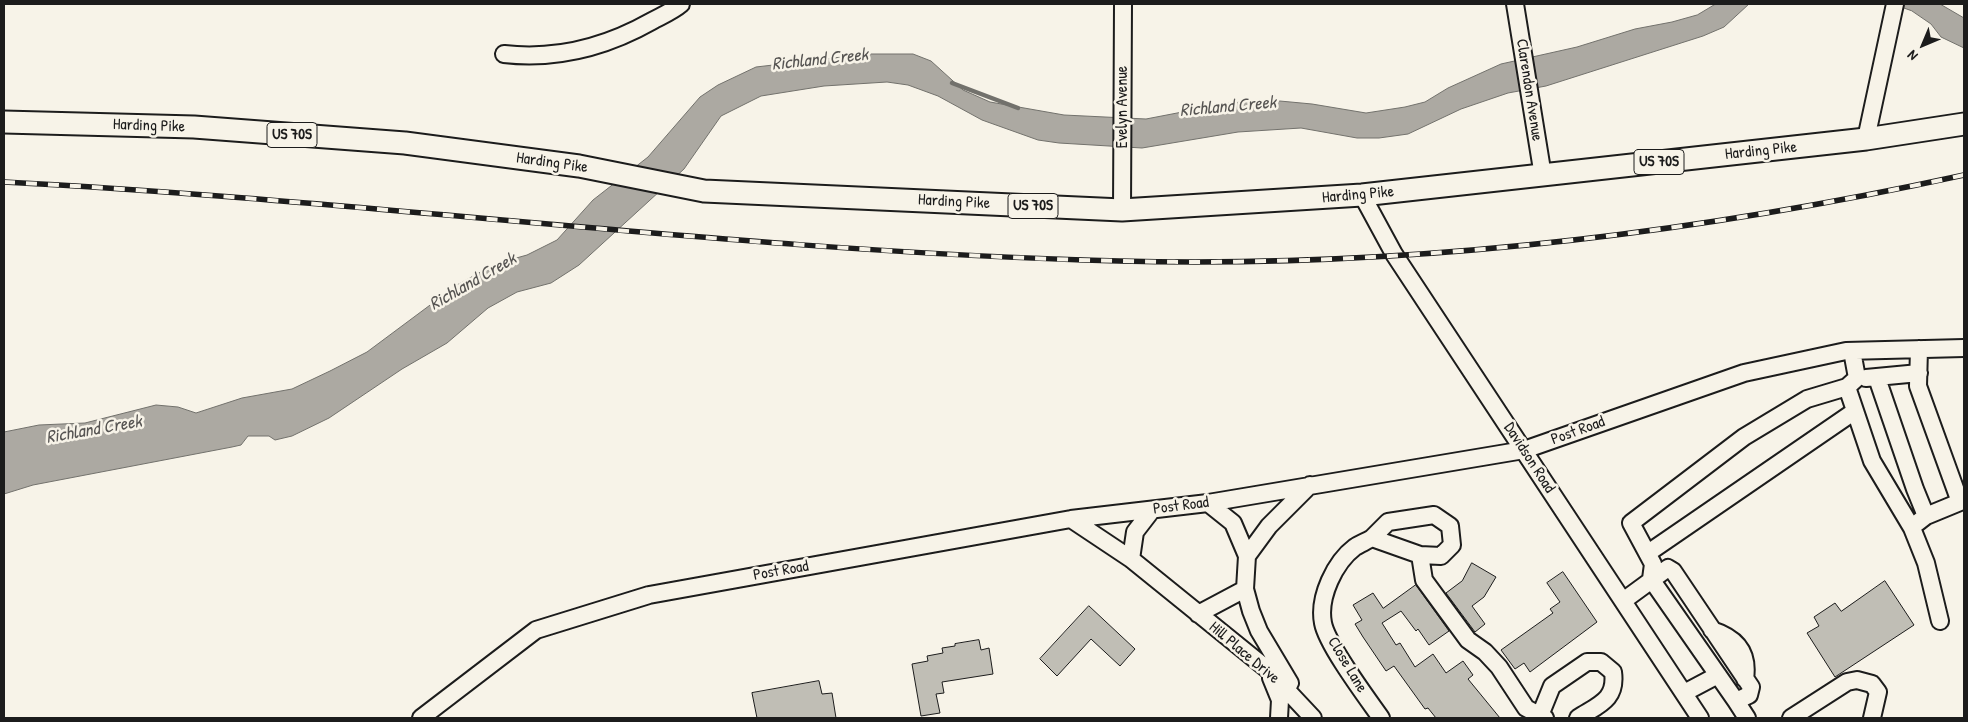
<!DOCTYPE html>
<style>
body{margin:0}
#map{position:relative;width:1968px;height:722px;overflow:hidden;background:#f7f3e8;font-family:"Patrick Hand",sans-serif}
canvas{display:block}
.frame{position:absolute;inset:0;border:5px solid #1c1c1c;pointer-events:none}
.north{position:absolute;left:1898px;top:20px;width:50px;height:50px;-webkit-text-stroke:4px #f7f3e8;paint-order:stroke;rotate:225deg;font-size:14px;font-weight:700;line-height:20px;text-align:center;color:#1c1c1c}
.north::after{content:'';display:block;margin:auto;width:18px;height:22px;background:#1c1c1c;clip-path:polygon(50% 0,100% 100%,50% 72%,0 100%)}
</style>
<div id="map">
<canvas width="1968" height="722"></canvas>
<div class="frame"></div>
<div class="north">N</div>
</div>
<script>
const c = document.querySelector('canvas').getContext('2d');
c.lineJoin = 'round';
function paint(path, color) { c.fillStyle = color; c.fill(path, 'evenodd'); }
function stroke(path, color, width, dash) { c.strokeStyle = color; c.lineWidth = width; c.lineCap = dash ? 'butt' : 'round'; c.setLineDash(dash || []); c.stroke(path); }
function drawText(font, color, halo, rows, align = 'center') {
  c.font = font + ' "Patrick Hand",sans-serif'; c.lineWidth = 5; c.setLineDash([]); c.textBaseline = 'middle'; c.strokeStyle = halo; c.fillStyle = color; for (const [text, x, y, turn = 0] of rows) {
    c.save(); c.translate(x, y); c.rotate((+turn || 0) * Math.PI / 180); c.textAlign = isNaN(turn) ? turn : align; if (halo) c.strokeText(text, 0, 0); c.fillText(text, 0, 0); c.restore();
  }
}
const water = new Path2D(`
 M1716,4H1749L1724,27L1703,36L1546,86L1508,93L1461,109L1408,134L1379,138H1357L1301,128L1238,132L1142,148L1059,143L1038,140L982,120L938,96L908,85L887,82L824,86L761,96L721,116L684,169L579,265L551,283L517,292L488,308L447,343L402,369L329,418L292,436L275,440L269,436H248L241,445L232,447L33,485L4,494V432L39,425L85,423L156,405L178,407L196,413L242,398L292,389L330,371L367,352L457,285L495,264L527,255L557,240L593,200L648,157L700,97L718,85L756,67L868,54H913L931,61L963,90L990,102L1064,115L1146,119L1229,103L1269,100L1312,104L1366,113L1405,107L1425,102L1448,88L1501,64L1577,47L1635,29L1672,22L1697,15Z
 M1893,4H1940L1964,18V48L1941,37L1931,24L1912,11Z`);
paint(water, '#aca9a2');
stroke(water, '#72716c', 1);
stroke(new Path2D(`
 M952,83L1018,108`), '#72716c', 4.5);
const building = new Path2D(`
 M1472,563L1496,577L1484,597L1472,606L1485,624L1475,632L1446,593L1462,581Z
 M1563,572L1597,622L1530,672L1524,663L1515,669L1501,650L1553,613L1550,609L1560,602L1547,583Z
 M1885,581L1914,625L1835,677L1807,633L1819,626L1814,617L1835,603L1841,611Z
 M1416,585L1449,631L1429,645L1418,629L1416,631L1401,611L1382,623L1396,645L1400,643L1415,667L1433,654L1446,673L1463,661L1473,675L1468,679L1500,718H1436L1428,708L1425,709L1394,666L1386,671L1363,637L1355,624L1362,620L1353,605L1373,593L1383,608Z
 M1089,606L1135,649L1120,666L1091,639L1057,676L1040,659Z
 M979,640L981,650L989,648L993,674L942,682L944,693L936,694L940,713L921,716L912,664L928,661L927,656L943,653L942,648L955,646V644Z
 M819,681L822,694L832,693L836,718H757L752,693Z`);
paint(building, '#c0beb5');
stroke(building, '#1c1c1c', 1);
const minor = new Path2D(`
 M1515,4L1543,176
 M504,54C557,60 606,47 652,21C661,16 673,11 681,4
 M1866,139L1895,4
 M1362,195L1394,254L1700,718
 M1122,210L1123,4
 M1919,349L1918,386L1960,502L1926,516
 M1866,378L1919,373
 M1877,378L1915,489L1926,516L1917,523
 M1847,387L1872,461L1912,528L1926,563L1940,621
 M1208,503L1233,523L1247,556L1245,589L1251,611L1259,631L1290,683
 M1434,515L1450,526L1452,545L1441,556L1420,555L1372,538L1388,522Z
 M1071,519L1131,559L1267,669L1313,718
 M1372,538C1367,541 1360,544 1355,547C1335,562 1318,597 1323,623C1327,645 1367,698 1381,718
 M1648,553L1855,411
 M1420,555L1424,580L1468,640L1485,652L1499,667L1526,708L1545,718
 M1247,556L1269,526L1310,485
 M1131,559L1135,532L1152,510
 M1623,601L1668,568L1673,571L1751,687L1749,695L1736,701L1651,579L1653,564L1631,523L1744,437L1807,399L1847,387L1857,378L1852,351
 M1198,614L1245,589
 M1712,630C1737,638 1749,652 1745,679
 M1271,678L1280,700L1279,718
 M1684,693L1718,675
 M1736,701L1747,718
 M421,718L536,630L649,595L1071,519L1208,503L1524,450L1744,373L1846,351L1964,348
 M1539,718L1552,686L1587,662H1601L1613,672C1617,700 1598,705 1578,718
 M1791,718L1847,682L1857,680L1872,684L1878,692L1872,718`);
const major = new Path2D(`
 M4,122L194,127L405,143L579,166L704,191L1122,210L1362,195L1866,139L1964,124`);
stroke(minor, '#1c1c1c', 20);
stroke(major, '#1c1c1c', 25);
stroke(minor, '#f7f3e8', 16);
stroke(major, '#f7f3e8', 21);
const rail = new Path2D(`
 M4,182C376,201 746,252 1119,261C1403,268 1688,235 1964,175`);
stroke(rail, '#1c1c1c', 5.5);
stroke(rail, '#f7f3e8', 4, [11]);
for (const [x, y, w] of [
 [292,135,50],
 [1659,162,50],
 [1033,206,50]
]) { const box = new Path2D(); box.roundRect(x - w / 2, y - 12.5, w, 25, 4); c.fillStyle = '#f7f3e8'; c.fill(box); stroke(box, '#1c1c1c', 1); }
drawText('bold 15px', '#1c1c1c', null, [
 ["US 70S",292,135],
 ["US 70S",1659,162],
 ["US 70S",1033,206]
]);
drawText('16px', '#1c1c1c', '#f7f3e8', [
 ["Clarendon Avenue",1529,90,81],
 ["Evelyn Avenue",1123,107,-90],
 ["Harding Pike",149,126,2],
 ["Harding Pike",1761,151,-6],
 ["Harding Pike",552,163,8],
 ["Harding Pike",1358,195,-5],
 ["Harding Pike",954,202,3],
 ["Post Road",1578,431,-20],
 ["Davidson Road",1529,458,57],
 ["Post Road",1181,506,-7],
 ["Post Road",781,571,-10],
 ["Hill Place Drive",1244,653,40],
 ["Close Lane",1347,665,59]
]);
drawText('italic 18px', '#565452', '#f7f3e8', [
 ["Richland Creek",820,60,-6],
 ["Richland Creek",1228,107,-5],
 ["Richland Creek",473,282,-30],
 ["Richland Creek",94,430,-10]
]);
</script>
